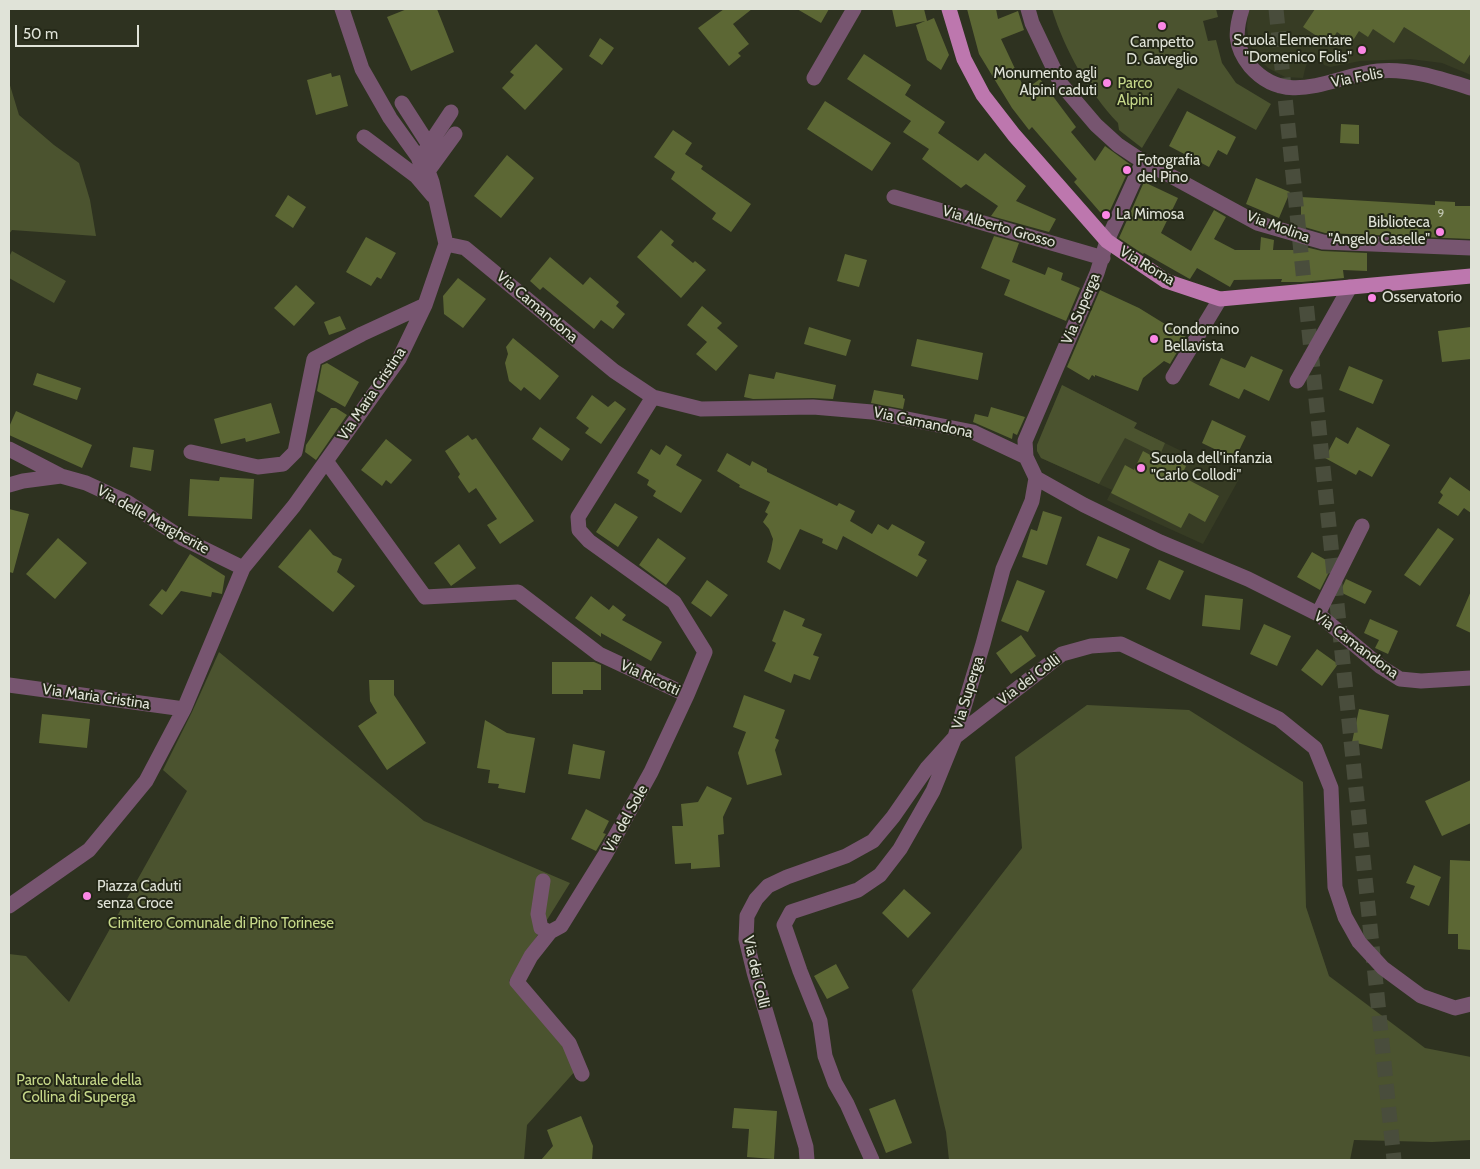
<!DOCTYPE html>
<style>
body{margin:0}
#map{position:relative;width:1480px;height:1169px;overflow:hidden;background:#2e3220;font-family:Cabin,sans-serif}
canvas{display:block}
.frame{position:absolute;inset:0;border:10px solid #e0e3d8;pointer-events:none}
.scale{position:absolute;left:15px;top:25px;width:124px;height:22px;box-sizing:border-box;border:2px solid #e0e3d8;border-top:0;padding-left:6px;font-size:15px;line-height:18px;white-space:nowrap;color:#e0e3d8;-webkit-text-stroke:4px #242817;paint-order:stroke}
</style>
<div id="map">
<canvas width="1480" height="1169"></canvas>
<div class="frame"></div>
<div class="scale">50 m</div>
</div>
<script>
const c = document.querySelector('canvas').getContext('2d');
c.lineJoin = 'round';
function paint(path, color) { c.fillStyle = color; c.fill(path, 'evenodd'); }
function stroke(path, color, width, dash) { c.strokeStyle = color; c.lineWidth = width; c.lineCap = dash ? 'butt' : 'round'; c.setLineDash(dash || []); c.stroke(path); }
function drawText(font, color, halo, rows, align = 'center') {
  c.font = font + ' Cabin,sans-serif'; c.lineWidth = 4; c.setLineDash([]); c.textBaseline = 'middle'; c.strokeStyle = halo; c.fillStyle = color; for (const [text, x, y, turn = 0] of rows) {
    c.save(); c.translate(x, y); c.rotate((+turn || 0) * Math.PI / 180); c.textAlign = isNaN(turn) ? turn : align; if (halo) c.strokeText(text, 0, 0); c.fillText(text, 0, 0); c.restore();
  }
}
paint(new Path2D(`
 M1253,9H1471V75L1442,63L1410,59L1360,61L1330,67L1324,65L1322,60L1315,58L1308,61L1305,69L1303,78L1285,77L1268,68L1257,57L1249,43L1247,27L1248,11Z
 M1062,385L1137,423L1134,428L1239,479L1203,544L1115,504L1107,500L1112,490L1041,458L1037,451V445Z`), '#373c24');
paint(new Path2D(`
 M1052,9H1216L1218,17L1203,21L1208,41L1216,40L1222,63L1236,83L1271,104L1256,130L1178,88L1142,148L1119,130L1118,123C1088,91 1065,51 1052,9Z
 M9,82L19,115L54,145L79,163L90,200L96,236L12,230L9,234Z
 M12,251L66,281L54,303L9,278V257Z
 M1062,385L1137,423L1134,428L1165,443L1160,455L1125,438L1099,484L1041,458L1037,451V445Z
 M219,652L424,821L570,883L509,981L553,1024L577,1069L527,1125L524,1160H9V954L26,956L69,1002L187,791L163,770L192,712Z
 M1087,705L1189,710L1303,782L1306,907L1329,976L1425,1048L1471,1057V1140L1432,1142L1354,1140L1350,1160H949L946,1132L912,990L1022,848L1015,757Z`), '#4b532f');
paint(new Path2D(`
 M407,9H437L454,52L411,71L387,17Z
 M724,9H752L733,24L749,44L738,53L741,56L729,66L698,28Z
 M797,9H829L821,23Z
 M892,9H924L927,21L934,18L949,55L941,70L927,60L916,25L925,21L896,27Z
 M967,9H996L998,19L1018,11L1024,30L1001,39L1025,90L1040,79L1076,127L1071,132L1095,161L1105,146L1131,165L1106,219L1074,182L1077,179L1032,127L1029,130L1012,108L979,54Z
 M1315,9H1471V53L1464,64L1404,27L1394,43L1373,29L1368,37L1359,31L1352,42L1337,32L1329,44L1303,27Z
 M600,38L614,48L602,65L589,56Z
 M536,44L563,69L525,110L502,88L514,75L510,72Z
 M864,54L911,85L905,95L945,122L938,133L978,161L985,153L1026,186L1016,201L1056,219L1049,232L991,216L998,206L966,184L961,188L922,159L929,149L903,132L911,121L847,79Z
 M331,73L332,77L340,75L348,106L316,115L307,80Z
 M825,101L891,143L872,171L807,129Z
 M1187,111L1236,137L1227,155L1218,150L1209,167L1169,146Z
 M1341,124L1359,125V144L1340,143Z
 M673,130L692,143L685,154L703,166L701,169L751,204L731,232L712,219L716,213L671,179L675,172L654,157Z
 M507,155L534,178L501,218L474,196Z
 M1256,178L1290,192L1279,218L1246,204Z
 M1144,182L1178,198L1161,233L1191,251L1214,210L1226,217L1214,239L1235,250H1260L1261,237L1274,240L1273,250H1302L1301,246L1322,251L1367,253V271L1343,270L1344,278L1302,282H1281L1282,279L1234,280L1230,287L1197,268L1190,279L1188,278L1144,253L1143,254L1119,238Z
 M288,195L306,207L293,228L275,216Z
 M1301,197L1435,205V201L1455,202V206H1471V239L1325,233L1301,226Z
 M661,230L674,241L671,245L693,263L695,261L706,270L681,298L637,257Z
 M994,236L1019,243L1012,262L1045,275L1048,267L1063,273L1061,280L1080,288L1066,321L1004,295L1010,280L981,268Z
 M366,237L396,253L381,279L377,277L371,286L346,272Z
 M845,254L867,260L859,287L837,281Z
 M550,257L583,285L590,277L619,302L616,306L625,314L613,329L601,320L594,329L543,287L540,290L530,281Z
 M458,278L486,299L463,328L444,314L443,296Z
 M296,285L315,303L294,326L274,308Z
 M1100,290L1139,308L1186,337L1170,364L1164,361L1143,378L1138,391L1095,375V377L1092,375L1089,380L1067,367Z
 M702,306L722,323L717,328L738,346L716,371L696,354L707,342L687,325Z
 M340,316L346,329L329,335L324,322Z
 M809,327L851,340L846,356L804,344Z
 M1471,327V359L1442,362L1438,331Z
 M513,338L559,376L540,400L524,387L521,391L509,381L505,363L508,354L506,347Z
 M917,339L983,353L978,380L911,366Z
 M1251,356L1283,370L1269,401L1244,389L1239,399L1209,385L1221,358L1245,368Z
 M327,363L359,382L345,407L317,391L322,365Z
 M1349,366L1383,380L1373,404L1339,390Z
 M776,372L836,385L833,399L813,398L753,399L744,397L749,374L774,379Z
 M37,373L81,388L77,400L33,385Z
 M874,390L903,395V398L905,399L903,409L871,403Z
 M592,395L608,407L615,401L626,409L601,444L585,433L589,428L576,418Z
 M271,403L280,433L246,442L245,438L221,444L214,419Z
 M991,407L1025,417L1017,435L1013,433L1012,439L973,422L975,414L988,417Z
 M331,408H336L347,415L316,460L305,452L306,445Z
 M16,411L92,445L82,468L9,435V427Z
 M1212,420L1246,436L1235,459L1202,443Z
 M540,427L570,449L562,461L532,439Z
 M1357,427L1390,445L1372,477L1359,470L1356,475L1325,458L1336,437L1348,444Z
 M468,435L472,440L476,438L534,521L500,544L487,525L497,519L476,488L469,493L458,477L460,474L445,451Z
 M386,439L412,460L391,484L386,480L382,486L361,470Z
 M666,445L682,455L676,465L702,480L681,513L653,496L656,491L647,485L649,480L637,473L651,449L660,455Z
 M133,447L154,450L151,471L130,467Z
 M1143,451L1165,463L1168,457L1186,466L1181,476L1219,496L1205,522L1189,513L1181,528L1111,493L1125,465L1134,470Z
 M727,453L750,466L752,461L767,469V472L837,506L839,503L855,511L850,521L872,534L878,524L888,530L892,524L925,542L918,555L927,560L917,577L843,536L837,550L822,543L823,539L800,529L780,570L767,562L771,550L773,539L769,529L763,522L768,514L765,512L770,502L739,487L740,485L717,471Z
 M220,477L254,479L252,519L188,516L190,479L219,481Z
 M1450,477L1471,492V513L1464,508L1458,516L1438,503L1443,495L1440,492Z
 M615,503L638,517L618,547L596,532Z
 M9,509L29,514L13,573L9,572Z
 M1043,511L1062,517L1047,565L1022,557L1031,529L1037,531Z
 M1438,528L1454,539L1420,586L1404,575Z
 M310,529L333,555L342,559L337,572L355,586L333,612L278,567Z
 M1098,536L1130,549L1117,579L1086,565Z
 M58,538L87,563L55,599L26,574Z
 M658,538L686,558L666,585L639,565Z
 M459,544L476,568L451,586L434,563Z
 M1312,552L1333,564L1320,590L1297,577Z
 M190,554L225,576L222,594L212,592L211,597L181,591L162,615L149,605L162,589L166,592Z
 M1159,560L1184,571L1170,600L1146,589Z
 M1346,579L1372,591L1365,604L1340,592Z
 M707,580L728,595L711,617L691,603Z
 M1017,580L1045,591L1028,632L1001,621Z
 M1471,591V633L1456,626Z
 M1205,595L1243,599L1240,630L1202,626Z
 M591,596L609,610L613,605L626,615L622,620L662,642L651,661L601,633V637L575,618Z
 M784,610L805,619L802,626L822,634L813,655L819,657L810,680L794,674L791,683L764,671L776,643L772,641Z
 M1370,619L1398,631L1388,654L1375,648L1379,640L1364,633Z
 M1264,624L1291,636L1277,666L1250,654Z
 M1021,635L1036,656L1011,674L996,653Z
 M1317,649L1338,664L1322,686L1301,670Z
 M552,662H594L601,665V690H583V694H552Z
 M369,680H394V695L426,743L387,770L358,726L377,713L370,701Z
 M744,695L785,710L775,738L779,740L775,750L782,775L747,785L738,753L746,732L733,727Z
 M1359,709L1389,715L1382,749L1352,742Z
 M42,714L90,719L87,748L39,743Z
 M485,720L507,733L535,738L525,793L498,788L499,784L488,783L490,770L477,768Z
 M573,744L605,751L600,779L568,774Z
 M1471,780V823L1442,836L1425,801Z
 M707,786L732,798L723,817L724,834L718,835L720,867L691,869V863L675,864L672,826H683L681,804L698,802Z
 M586,809L609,821L603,833L606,834L596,851L571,839Z
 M1450,860L1471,861V950L1458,949V934H1448Z
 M1414,865L1441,877L1429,906L1410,898L1415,886L1406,883Z
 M904,889L931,913L908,938L882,913Z
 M836,964L849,988L827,999L814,976Z
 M895,1099L912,1143L886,1153L869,1109Z
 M734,1108L777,1111L774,1159L747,1157L749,1129L732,1128Z
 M581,1116L593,1146L592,1160H541L553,1146L547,1130Z`), '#5c6734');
stroke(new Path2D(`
 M1276,9L1394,1160`), '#494d3c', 15, [15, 8]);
stroke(new Path2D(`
 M1028,9L1032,23L1061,84L1096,125L1118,145L1136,157L1257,223L1323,242L1471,248
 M1242,9C1235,31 1234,46 1250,66C1287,109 1332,76 1378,71C1410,68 1442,79 1471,88
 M814,78L854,9
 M402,103L429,145
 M364,137L416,176L433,196
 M419,160L451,112
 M428,171L455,134
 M894,197L1103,258
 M446,244L465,248L614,371L653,397L701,409L813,407L872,412L973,432L1026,457L1036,478L1084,505L1160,542L1248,579L1318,614L1381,667L1400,679L1421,681L1471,678
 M1173,377L1220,299
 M1297,381L1350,287
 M9,449L61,476L86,483L127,502L182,538L243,568
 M191,452L258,467L283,464L295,452L314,359L362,334L425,305
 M1026,457L1025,441L1097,273L1107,241L1143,161
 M326,461L425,597L518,592L599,654L687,695L705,652L674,602L589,541L579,530L578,517L653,397
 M9,485L23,481L61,476
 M1318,614L1362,526
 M9,685L184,709
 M543,881L538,914L541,928L550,932L561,926L605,855L651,772L687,695
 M9,906L89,850L146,781L184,709L243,568L294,506L399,359L425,305L446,244L432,182L428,171L390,118L362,69L342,9
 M550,932L531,956L517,982L569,1043L582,1074
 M807,1160L806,1147L754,972L746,939L747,916L756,899L768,886L787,877L846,856L873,841L893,817L927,768L955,737L1062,654L1091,646L1121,644L1279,719L1315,748L1331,788L1335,887L1345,917L1359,942L1383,968L1421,996L1455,1008L1471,1004
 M872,1160L847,1104L835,1083L825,1056L820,1021L800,971L784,925L791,912L858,890L880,875L900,849L933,791L955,737L983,644L1003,569L1032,501L1036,478`), '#775570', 15);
stroke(new Path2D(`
 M949,9L964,59L983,95L1014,135L1107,241L1166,281L1220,299L1471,276`), '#bd77ae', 15);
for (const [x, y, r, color] of [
 [1162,26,5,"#fb87e5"],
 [1362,50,5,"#fb87e5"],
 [1107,83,5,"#fb87e5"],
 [1127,170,5,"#fb87e5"],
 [1106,215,5,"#fb87e5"],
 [1440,232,5,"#fb87e5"],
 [1372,298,5,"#fb87e5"],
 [1154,339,5,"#fb87e5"],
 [1141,468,5,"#fb87e5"],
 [87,896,5,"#fb87e5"]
]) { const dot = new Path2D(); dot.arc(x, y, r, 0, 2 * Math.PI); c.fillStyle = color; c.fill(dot); stroke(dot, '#242817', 2); }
drawText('12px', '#bfc4af', null, [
 ["9",1441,213]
]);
drawText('15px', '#e0e3d8', '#242817', [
 ["Scuola Elementare",1352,41,"right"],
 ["\"Domenico Folis\"",1352,58,"right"],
 ["Campetto",1162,43,"center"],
 ["D. Gaveglio",1162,60,"center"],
 ["Monumento agli",1097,74,"right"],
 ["Alpini caduti",1097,91,"right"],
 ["Fotografia",1137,161],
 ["del Pino",1137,178],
 ["La Mimosa",1116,215],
 ["Biblioteca",1430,223,"right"],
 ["\"Angelo Caselle\"",1430,240,"right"],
 ["Osservatorio",1382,298],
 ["Condomino",1164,330],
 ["Bellavista",1164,347],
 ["Scuola dell'infanzia",1151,459],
 ["\"Carlo Collodi\"",1151,476],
 ["Piazza Caduti",97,887],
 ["senza Croce",97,904]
], 'left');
drawText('15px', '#e0e3d8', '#242817', [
 ["Via Folis",1357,78,-11],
 ["Via Alberto Grosso",999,227,16],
 ["Via Molina",1278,227,20],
 ["Via Roma",1147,266,31],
 ["Via Camandona",537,307,40],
 ["Via Superga",1081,309,-67],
 ["Via Maria Cristina",372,394,-56],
 ["Via Camandona",923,423,12],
 ["Via delle Margherite",153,520,29],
 ["Via Camandona",1356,645,37],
 ["Via Ricotti",650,678,25],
 ["Via dei Colli",1029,680,-37],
 ["Via Superga",968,693,-73],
 ["Via Maria Cristina",96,697,8],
 ["Via del Sole",626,819,-61],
 ["Via dei Colli",756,972,77]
]);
drawText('15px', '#c6d889', '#242817', [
 ["Parco",1135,84],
 ["Alpini",1135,101],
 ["Cimitero Comunale di Pino Torinese",221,924],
 ["Parco Naturale della",79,1081],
 ["Collina di Superga",79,1098]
]);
</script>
